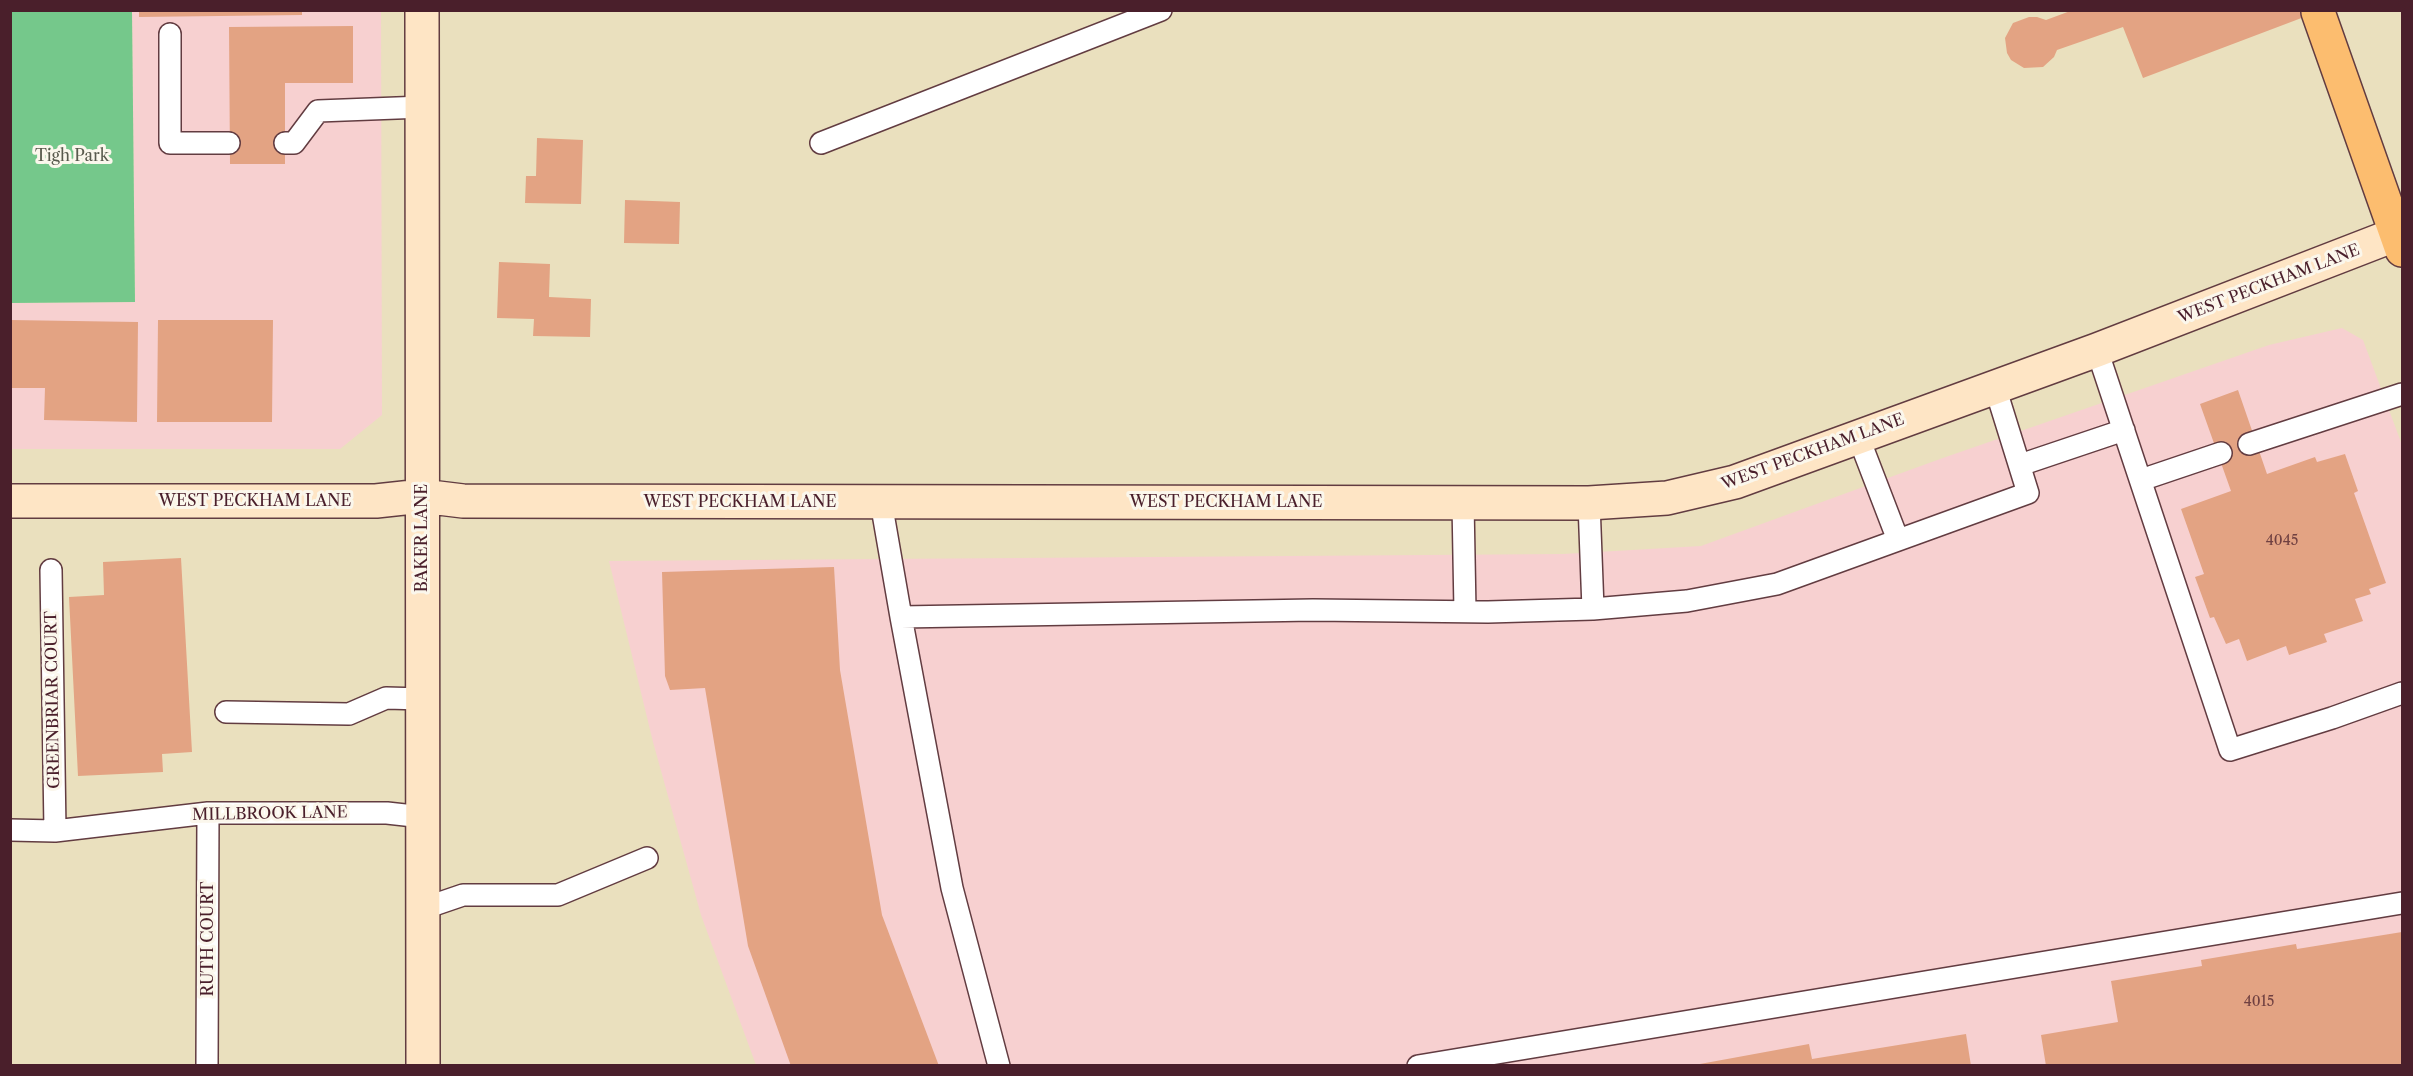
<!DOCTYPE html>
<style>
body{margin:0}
#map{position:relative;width:2413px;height:1076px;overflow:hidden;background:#eae0be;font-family:"Libre Caslon Text",serif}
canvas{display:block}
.frame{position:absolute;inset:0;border:12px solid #4a1f2b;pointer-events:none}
</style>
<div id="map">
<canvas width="2413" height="1076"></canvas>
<div class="frame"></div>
</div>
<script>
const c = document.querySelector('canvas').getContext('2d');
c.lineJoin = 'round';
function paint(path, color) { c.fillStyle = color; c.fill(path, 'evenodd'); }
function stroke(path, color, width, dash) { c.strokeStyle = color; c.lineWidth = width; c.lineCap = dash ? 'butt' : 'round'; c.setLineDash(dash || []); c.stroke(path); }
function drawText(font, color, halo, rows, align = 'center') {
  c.font = font + ' "Libre Caslon Text",serif'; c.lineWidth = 6; c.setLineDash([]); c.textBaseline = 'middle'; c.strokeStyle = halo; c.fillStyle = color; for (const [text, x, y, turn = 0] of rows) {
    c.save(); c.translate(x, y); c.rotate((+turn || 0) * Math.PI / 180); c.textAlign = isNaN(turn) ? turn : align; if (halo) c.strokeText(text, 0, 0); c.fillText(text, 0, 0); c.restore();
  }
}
paint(new Path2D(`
 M132,11H381L382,415L340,449H11L10,303L135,302Z
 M2342,328L2363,340L2402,445V1065H756L701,915L653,742L609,561L1563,554L1701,546L1940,459L2269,345Z`), '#f7d0d0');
paint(new Path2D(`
 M10,11H132L135,302L11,303Z`), '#75c88b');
paint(new Path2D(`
 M139,10H302V15L139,17Z
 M2073,10L2320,11L2143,78L2123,27L2057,50L2054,57L2043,67L2024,68L2011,60L2007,53L2005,38L2013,23L2029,17H2037L2046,20Z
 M353,26V83H285V164H230L229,27Z
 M537,138L583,140L581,204L525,203L526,176H536Z
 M625,200L680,202L679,244L624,243Z
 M499,262L550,264L549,297L591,299L590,337L533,336L534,319L497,318Z
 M10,320L138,322L137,422L44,420L45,388H10Z
 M158,320H273L272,422H157Z
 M2238,390L2267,474L2315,457L2317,462L2345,454L2358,491L2354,493L2386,583L2369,589L2371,594L2355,599L2363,621L2324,634L2327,642L2289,655L2286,646L2247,661L2239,639L2226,644L2214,617L2210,618L2195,577L2204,574L2181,509L2231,491L2200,404Z
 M181,558L192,752L162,754L163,772L78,776L69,597L104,595L103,562Z
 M834,567L840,670L882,915L939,1066H791L748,946L705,688L670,690L665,676L662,572Z
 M2402,932V1066H2046L2041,1035L2118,1022L2111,981L2202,966L2201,960L2296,944L2297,949Z
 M1966,1034L1971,1066H1689L1809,1044L1812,1059Z`), '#e3a383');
const lane = new Path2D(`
 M170,34V143H229
 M285,143H294L318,111L423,107
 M821,143L1161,10
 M2097,350L2230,750L2332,718L2402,693
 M1858,436L1898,540
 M2249,444L2402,394
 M2020,465L2124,430
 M2141,480L2221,453
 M881,502L901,617L1313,610L1488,612L1593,609L1687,601L1777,584L2028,493L1995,387
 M1463,503L1465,611
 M1589,503L1593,609
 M51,570L55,831
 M901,617L952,888L999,1066
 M226,712L349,714L386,698L423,699
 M10,830L55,831L208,813H387L423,817
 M422,909L463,895H558L647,858
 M207,1066L208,813
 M1418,1066L2402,903`);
const secondary = new Path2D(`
 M422,10L423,1066
 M10,501H376L422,496L463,501L1589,503L1667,498L1735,482L2097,350L2402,232`);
const primary = new Path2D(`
 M2318,12L2402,250`);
stroke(lane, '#623c41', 24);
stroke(secondary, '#623c41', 36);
stroke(primary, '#623c41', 36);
stroke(lane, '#fff', 21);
stroke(secondary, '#fee5c5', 33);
stroke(primary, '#fcbd6f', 33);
drawText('14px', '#704041', null, [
 ["4045",2282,541],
 ["4015",2259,1002]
]);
drawText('16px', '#595a4d', '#fbf7ec', [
 ["Tigh Park",72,156]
]);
drawText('16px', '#4a1f2b', '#fbf7ec', [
 ["WEST PECKHAM LANE",2269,284,-21],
 ["WEST PECKHAM LANE",1813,452,-20],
 ["WEST PECKHAM LANE",255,501],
 ["WEST PECKHAM LANE",740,502],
 ["WEST PECKHAM LANE",1226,502],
 ["BAKER LANE",422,538,-90],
 ["GREENBRIAR COURT",53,700,-91],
 ["MILLBROOK LANE",270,814,-1],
 ["RUTH COURT",208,939,-90]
]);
</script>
